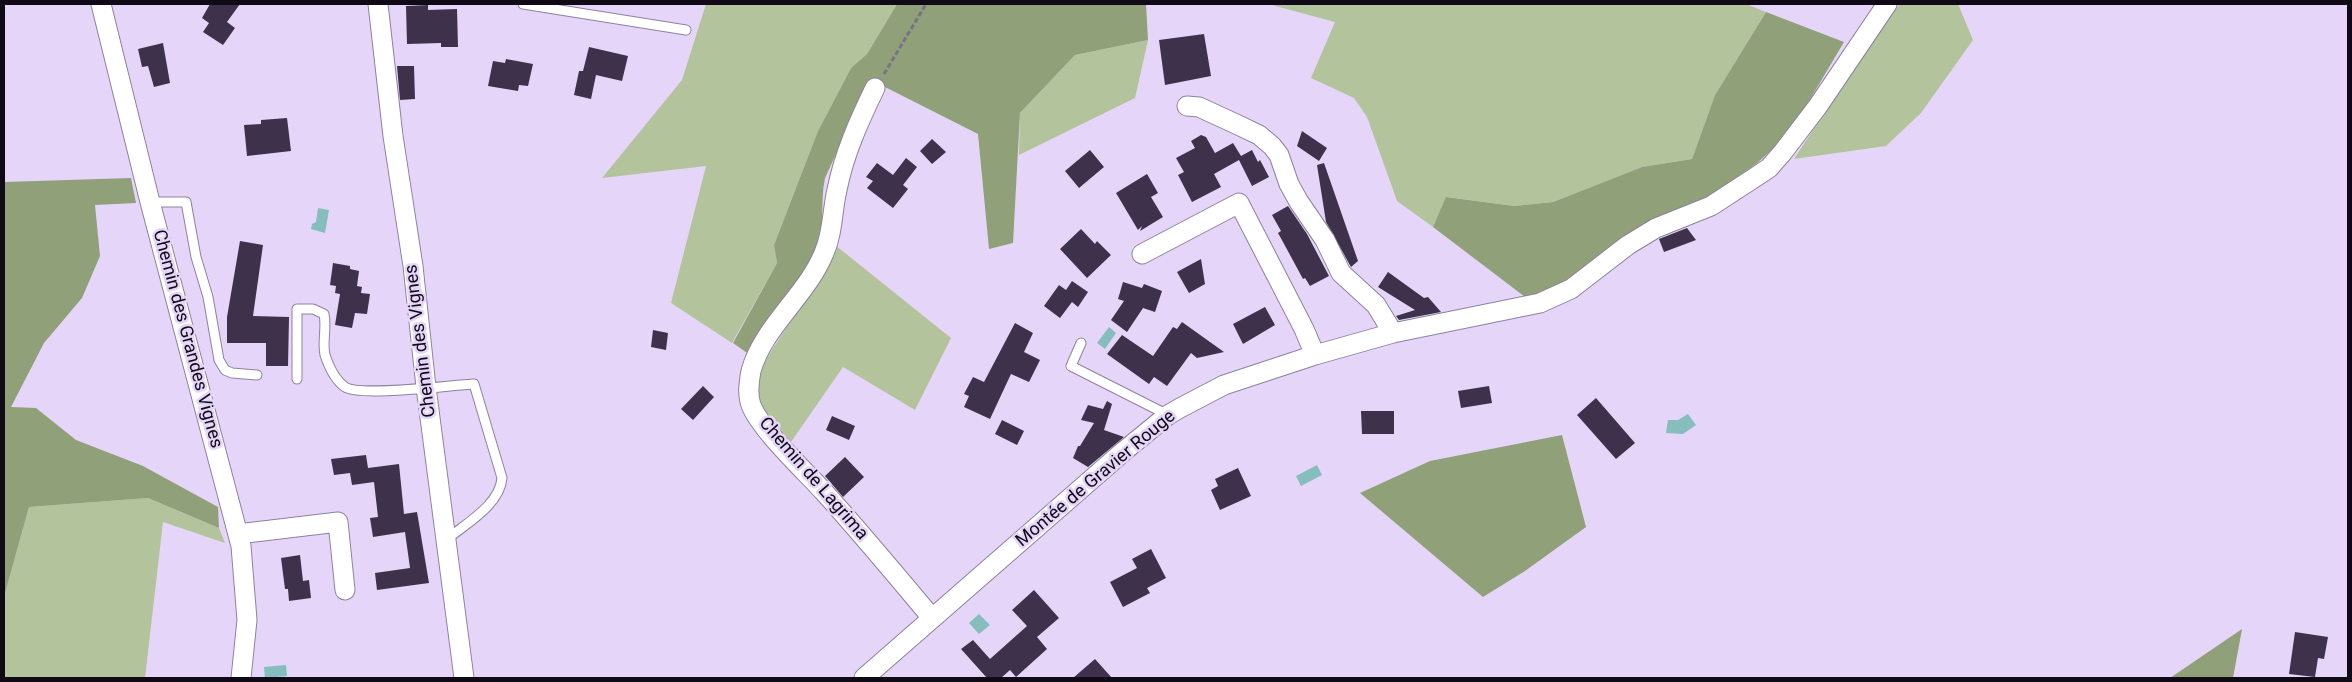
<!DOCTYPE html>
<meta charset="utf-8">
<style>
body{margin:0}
#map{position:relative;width:2352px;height:682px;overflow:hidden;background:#e5d6f9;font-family:Roboto,sans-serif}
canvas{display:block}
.frame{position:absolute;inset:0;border:5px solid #0f0a15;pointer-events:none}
</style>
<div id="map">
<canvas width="2352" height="682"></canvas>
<div class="frame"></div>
</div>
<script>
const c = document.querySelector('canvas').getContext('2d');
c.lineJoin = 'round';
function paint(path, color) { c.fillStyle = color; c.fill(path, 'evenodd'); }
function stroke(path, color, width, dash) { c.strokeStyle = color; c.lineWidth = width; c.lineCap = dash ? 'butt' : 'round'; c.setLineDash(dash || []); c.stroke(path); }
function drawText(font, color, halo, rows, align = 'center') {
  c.font = font + ' Roboto,sans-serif'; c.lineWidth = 5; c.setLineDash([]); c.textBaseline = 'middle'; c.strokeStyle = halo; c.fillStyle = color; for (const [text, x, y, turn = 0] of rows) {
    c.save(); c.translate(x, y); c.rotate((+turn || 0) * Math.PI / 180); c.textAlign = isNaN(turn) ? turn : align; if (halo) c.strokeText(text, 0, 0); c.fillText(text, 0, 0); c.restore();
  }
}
paint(new Path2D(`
 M706,4H897L867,54L851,68L818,131L774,245L777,263L732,343L671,303L706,166L602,178L682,80Z
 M1268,4H1746L1766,12L1715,95L1692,159L1642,167L1553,202L1514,206L1447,197L1433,227L1397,201L1367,117L1354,98L1311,78L1335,22Z
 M1900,4H1958L1973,40L1921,113L1886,146L1794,159L1880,28Z
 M1148,40L1135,98L1019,155L1020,113L1075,55Z
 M835,245L951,338L915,410L843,367L791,442L759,407L754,378L824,269Z
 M148,498L219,528L225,543L163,522L145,678H4V597L29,507Z`), '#b3c39c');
paint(new Path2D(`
 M897,4H1146L1148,40L1075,55L1020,113L1013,243L989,249L978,134L885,87L866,89L825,178C820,201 825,224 818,247C806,287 773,321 750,355L733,343L777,263L774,245L818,131L851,68L867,54Z
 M1766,12L1844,42L1799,118L1777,145L1756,164L1713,194L1680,210L1533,303L1433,227L1446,197L1514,206L1553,202L1642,167L1692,159L1715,95Z
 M131,178L136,203L95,205L100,256L82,298L44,343L11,407L36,408L76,440L143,466L218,507L219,528L148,498L29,507L4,597V182Z
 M1562,435L1586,527L1525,571L1483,597L1360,493L1430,461Z
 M2242,629L2233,678H2170Z`), '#90a079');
paint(new Path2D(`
 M318,208L329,210L325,233L311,229L312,224L316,222Z
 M1109,327L1116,333L1105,349L1097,343Z
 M1688,414L1696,425L1683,434L1666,433L1668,420H1678Z
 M1317,465L1322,475L1301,486L1296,476Z
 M979,614L990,625L979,634L969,623Z
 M286,665L287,676L265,678L264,667Z`), '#85bebd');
paint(new Path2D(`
 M210,4H240L227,22L235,28L223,45L203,32L209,23L202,18Z
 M428,5V10L457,9L458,47H441V43L407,44L406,6Z
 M1204,34L1211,76L1165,85L1159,40Z
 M163,43L170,83L154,87L148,66L142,67L138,49Z
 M589,47L628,56L622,81L596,75L591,99L574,95L579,71H583Z
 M506,59L533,64L528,86L519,85L518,91L488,86L493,61L505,63Z
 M397,66H414L415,99L400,100Z
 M287,118L291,151L247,156L244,125L261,124V120Z
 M1302,131L1327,148L1319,161L1297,146Z
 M1201,135L1206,137L1215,153L1233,143L1241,156L1252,150L1258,162L1260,160L1269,177L1252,186L1239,160L1214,174L1221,187L1192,202L1178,175L1184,172L1176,158L1195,148L1191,141Z
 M932,139L946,152L932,164L920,151Z
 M1090,150L1104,167L1079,188L1065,171Z
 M906,158L917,167L903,185L908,189L893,208L867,188L873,181L866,177L877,163L893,175Z
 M1324,163L1358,261L1351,267L1326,222L1317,165Z
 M1147,174L1158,193L1151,197L1163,217L1140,231L1142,226L1138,230L1116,193Z
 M1288,206L1307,234L1329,276L1310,286L1305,278L1303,279L1283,242L1278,233L1281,231L1272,215Z
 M1687,228L1696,240L1664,252L1659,239Z
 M1081,229L1095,244L1097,241L1111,255L1087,278L1060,249Z
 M240,241L263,245L253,316L289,317L288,366H266V343H227V317Z
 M1201,259L1205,284L1189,293L1177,272Z
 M333,263L350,266V269L359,271L357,286L362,287L361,293L370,294L367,314L355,313L352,328L335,325L340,294L335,293L336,286L330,285Z
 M1388,272L1424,298L1428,297L1441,312L1399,320L1396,316L1415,310L1378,287Z
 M1072,281L1088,292L1078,307L1072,302L1060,318L1044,306L1059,285L1066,290Z
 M1123,282L1142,288L1144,284L1162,291L1155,312L1143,308L1127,332L1111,320L1124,301L1118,299Z
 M1265,307L1275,325L1243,344L1233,324Z
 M1182,322L1224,352L1197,358L1191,353L1167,386L1154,377L1149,384L1107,354L1122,335L1153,356L1173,327L1177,329Z
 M1015,323L1033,333L1024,352L1040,360L1029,382L1011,374L990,419L964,407L969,396L964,394L973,377L984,382Z
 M653,330L668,333L666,350L651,347Z
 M703,386L714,397L693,420L681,409Z
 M1489,386L1492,403L1461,408L1458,391Z
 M1596,398L1635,443L1616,459L1577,415Z
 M1107,401L1112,404L1104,430L1124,437L1088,467L1073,458L1078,446H1080L1094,423L1081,420L1088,405L1103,409Z
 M1361,411H1394V434H1362Z
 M832,416L855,426L849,440L826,430Z
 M1002,420L1024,431L1017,445L995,434Z
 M366,455L368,468L399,464L404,514L417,512L429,583L377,590L375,573L410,568L405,532L373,537L370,518L378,517L374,482L352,485L350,473L334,475L331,459Z
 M845,457L864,477L843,497L825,476Z
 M1238,468L1251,496L1220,510L1211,490L1218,486L1215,479Z
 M1151,549L1166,578L1147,588L1150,593L1123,607L1110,582L1137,568L1132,559Z
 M300,555L303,581L309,580L311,598L289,601L288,589H285L281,558Z
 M1034,590L1059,618L1037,637L1047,649L1016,677L1010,670L1001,678H987L961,649L973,640L990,659L1027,626L1012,610Z
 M2295,632L2328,637L2324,659L2318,658L2315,677L2289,674Z
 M1095,659L1112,678H1073Z`), '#3d314c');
const service = new Path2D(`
 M523,4L686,30
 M150,202H186L196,257L208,297L219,360L225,370L232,373L257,375
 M1081,343L1071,366L1168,415
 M297,379V309H313L324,314C327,327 322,342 325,355C329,367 335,380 345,387C360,397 451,385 474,384L502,478C500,505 465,524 446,540`);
const minor = new Path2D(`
 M101,4L150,202L241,546L247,620L241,678
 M378,4L393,136L413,266L426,387L464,678
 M875,88C859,121 844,154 837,190C832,211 833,233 824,253C807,295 763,327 751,371C749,382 747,394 751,405C760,429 805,471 824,492C861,533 896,575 932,618
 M1187,106L1199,107L1236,124L1259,135L1272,146L1279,155L1289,184L1299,202L1325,240L1341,273L1376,305L1393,333
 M1142,254L1239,203L1304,329L1315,355
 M238,534L338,522L345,590
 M864,678L1124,451L1168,415L1180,408L1224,385L1315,355L1393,333L1540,303L1571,289L1628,245L1656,228L1711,206L1754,178L1769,168L1783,152L1818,106L1887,4`);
stroke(service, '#8e81a0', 11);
stroke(minor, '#8e81a0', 21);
stroke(new Path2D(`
 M884,74L926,4`), '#7b7188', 3, [5, 2.5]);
stroke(service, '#fff', 9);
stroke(minor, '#fff', 19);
drawText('18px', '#0f0a15', '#e5d6f9', [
 ["Chemin des Grandes Vignes",187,339,75],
 ["Chemin des Vignes",421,341,-97],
 ["Chemin de Lagrima",813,479,49],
 ["Montée de Gravier Rouge",1096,479,-40]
]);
</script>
